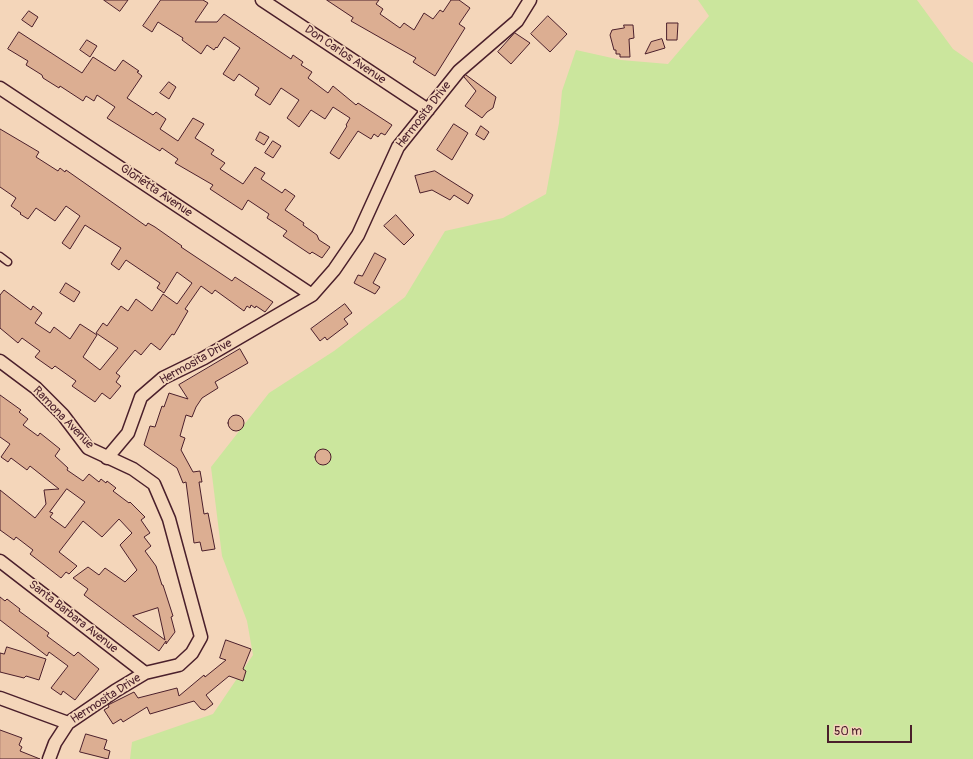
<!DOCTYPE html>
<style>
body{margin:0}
#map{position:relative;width:973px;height:759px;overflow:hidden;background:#f4d6ba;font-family:Pangolin,sans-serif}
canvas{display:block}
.scale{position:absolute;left:827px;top:725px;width:85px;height:18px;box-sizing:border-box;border:2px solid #4a1f2b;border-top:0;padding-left:5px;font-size:12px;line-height:14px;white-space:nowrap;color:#4a1f2b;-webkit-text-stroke:3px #f4d6ba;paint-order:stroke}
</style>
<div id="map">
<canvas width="973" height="759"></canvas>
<div class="scale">50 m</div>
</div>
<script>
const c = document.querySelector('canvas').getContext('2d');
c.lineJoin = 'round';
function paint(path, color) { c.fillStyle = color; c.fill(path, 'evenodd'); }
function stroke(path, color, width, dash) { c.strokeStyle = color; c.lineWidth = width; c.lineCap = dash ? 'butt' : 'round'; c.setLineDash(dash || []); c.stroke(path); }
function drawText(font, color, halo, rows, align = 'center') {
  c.font = font + ' Pangolin,sans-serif'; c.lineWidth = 3.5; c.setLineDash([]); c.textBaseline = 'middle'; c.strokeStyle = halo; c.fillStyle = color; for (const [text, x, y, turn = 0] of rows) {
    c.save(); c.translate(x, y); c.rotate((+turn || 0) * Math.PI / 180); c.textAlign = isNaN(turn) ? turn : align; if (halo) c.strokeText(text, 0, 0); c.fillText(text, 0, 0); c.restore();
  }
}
paint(new Path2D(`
 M698,0H917L953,49L973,63V759H130L132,742L213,714L253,655L247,621L222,556L211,467L269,393L334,351L405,297L445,231L503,218L546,194L559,123L562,91L576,50L621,60L668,64L709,16Z`), '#cbe69d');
const building = new Path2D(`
 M104,0H128L120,11Z
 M161,0H203L208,3L195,22H217L224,14L291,59L293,55L303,62L301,65L312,72L308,78L328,93L333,86L356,105L358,103L392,125L385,135L381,133L378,137L374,134L371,139L358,131L339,159L330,153L347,126L346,125L350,118L333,107L325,119L311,110L299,127L287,118L299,100L281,88L270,105L255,95L259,88L239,74L234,81L223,74L240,48L224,37L217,48L216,47L214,50L207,45L201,54L182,40L183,38L158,22L152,32L143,26Z
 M327,0H379L376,4L383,9L380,14L400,28L404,23L414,30L424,13L433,19L440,10L443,12L451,0H459L470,8L459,24L465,28L435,76L413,62L416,58L351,21L353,18Z
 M29,11L38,17L32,27L22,20Z
 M548,16L567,34L550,52L531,34Z
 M667,23H678L677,40H667Z
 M624,25H633L634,38L629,39L630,57H620V54H616V50H614L610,35L612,30L624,28Z
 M19,32L82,73L93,57L115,71L123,60L139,71L137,72L142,76L127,98L153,115L156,112L166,119L160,129L178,141L193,118L204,124L195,138L214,150L211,154L225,163L220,169L243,184L255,167L265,173L261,179L282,193L285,189L295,196L285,210L304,223L303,225L317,235L319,240L330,247L322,258L312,252L310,254L283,236L287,231L267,218L269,214L248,200L242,210L210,189L213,185L175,163L178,159L162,148L160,151L107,118L115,107L97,95L94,101L86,96L83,101L60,86L59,88L43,78L42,75L26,65L28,61L8,49Z
 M515,33L530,43L511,64L498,52Z
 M662,39L665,48L645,54L651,42Z
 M87,40L97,46L90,57L80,50Z
 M466,75L496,97L493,108L487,112L482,118L465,106L476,91L464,77Z
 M169,82L176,87L169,99L160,93Z
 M454,124L468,133L452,160L437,150Z
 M481,126L489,132L484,140L476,135Z
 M0,129L39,152L36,157L58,171L60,168L65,172L66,170L146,226L148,223L155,227L182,246L181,247L232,281L235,277L273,302L265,312L256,306L255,308L251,305L250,308L247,306L244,311L215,290L212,294L201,286L185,309L188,311L174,335L172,334L160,350L151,343L141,355L135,350L116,373L120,376L116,382L121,386L110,399L102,393L95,402L72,386L76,381L55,366L52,369L35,357L40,351L22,338L18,343L0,328V295L4,290L31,310L33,306L42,313L35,323L50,333L54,327L70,339L80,324L97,335L83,357L100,370L118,348L96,333L103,323L107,326L121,306L128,311L136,299L152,311L163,294L177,304L192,283L177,272L164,293L157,288L160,283L126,260L119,270L111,264L121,248L85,225L70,249L62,243L80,216L66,206L55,221L36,208L28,219L20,214L21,213L11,206L16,198L0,187Z
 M260,132L269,137L264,145L256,140Z
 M273,141L281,146L273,158L265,153Z
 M435,171L473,195L468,204L454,195L450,200L432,190L420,193L415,176Z
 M396,215L414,235L404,245L384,226Z
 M375,253L386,259L373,283L380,287L375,294L354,283L358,275L362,276Z
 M66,283L80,292L74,302L60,293Z
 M345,304L352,313L344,319L348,324L327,340L325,337L320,341L311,329Z
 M240,349L248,363L215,382L218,388L202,398L196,407L192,417L186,415L180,436L185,438L181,450L193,472L200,471L202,482H199L204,514L208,513L215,549L202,551L200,542L194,543L186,482L183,483L177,468L144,445L150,426L155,427L162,406L164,407L169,393L188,399L179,385Z
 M0,395L21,410L19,412L28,419L23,425L38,436L40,433L60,449L55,456L68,468L67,470L83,481L89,474L99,482L101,479L106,483L107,481L116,488L113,491L129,503L130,502L145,517L141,520L150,533L144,537L151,546L145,551L156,566L162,585H163L173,616L171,617L175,632L166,644V641L159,651L84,595L88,589L73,578L88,567L99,575L105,568L125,582L137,570L120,545L132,533L119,519L102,537L83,521L59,552L77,566L69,574L66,572L61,578L30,554L33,550L16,537L14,540L0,530V490L35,518L46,504L44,490L59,489L30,466L27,470L11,458L8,462L1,457L10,444L0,437ZM67,489L85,502L65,528L50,517L53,513L50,512ZM158,608L165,640L133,616Z
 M228 423a8 8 0 1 1 16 0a8 8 0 1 1-16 0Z
 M315 457a8 8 0 1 1 16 0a8 8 0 1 1-16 0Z
 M0,597L5,601L7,599L20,609L19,611L49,633L47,636L74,656L78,652L99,669L75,700L63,691L61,695L51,688L68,666L49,652L47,656L0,620Z
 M226,640L251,649L243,669L246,671L243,681L229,676L206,695L213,704L205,710L201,709L194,701L150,714L147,707L123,722L121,719L113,724L104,710L109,707L108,705L134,692L138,698L177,688L179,696L204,675L205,677L226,660L220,658Z
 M7,647L46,659L39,680L26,676L24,678L0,672V653L4,654Z
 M0,730L22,738L19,745L22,747L20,751L40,759H0Z
 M86,734L107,740L104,749L110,751L108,759L80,752Z`);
paint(building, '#dcae92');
stroke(building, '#4a1f2b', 1);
const service = new Path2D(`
 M0,256L8,262`);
const minor = new Path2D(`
 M262,0L428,110
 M0,88L312,295
 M0,361L36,388L63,415L88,448L133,469L154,484L169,519L201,637L192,653L179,665L145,673L115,691L68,723L55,743L49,759
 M107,458L128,433L141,397L163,378L204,358L312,295L334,270L358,235L398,147L459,71L517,21L530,0
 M0,561L145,673
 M0,698L68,723`);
stroke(service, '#4a1f2b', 9);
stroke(minor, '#4a1f2b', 15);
stroke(service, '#f4d6ba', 6);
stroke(minor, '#f4d6ba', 12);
drawText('12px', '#4a1f2b', '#f4d6ba', [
 ["Don Carlos Avenue",345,55,34],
 ["Hermosita Drive",424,115,-52],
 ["Glorietta Avenue",156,191,34],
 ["Hermosita Drive",196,362,-29],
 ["Ramona Avenue",63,418,46],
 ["Santa Barbara Avenue",73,617,38],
 ["Hermosita Drive",106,699,-33]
]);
</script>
